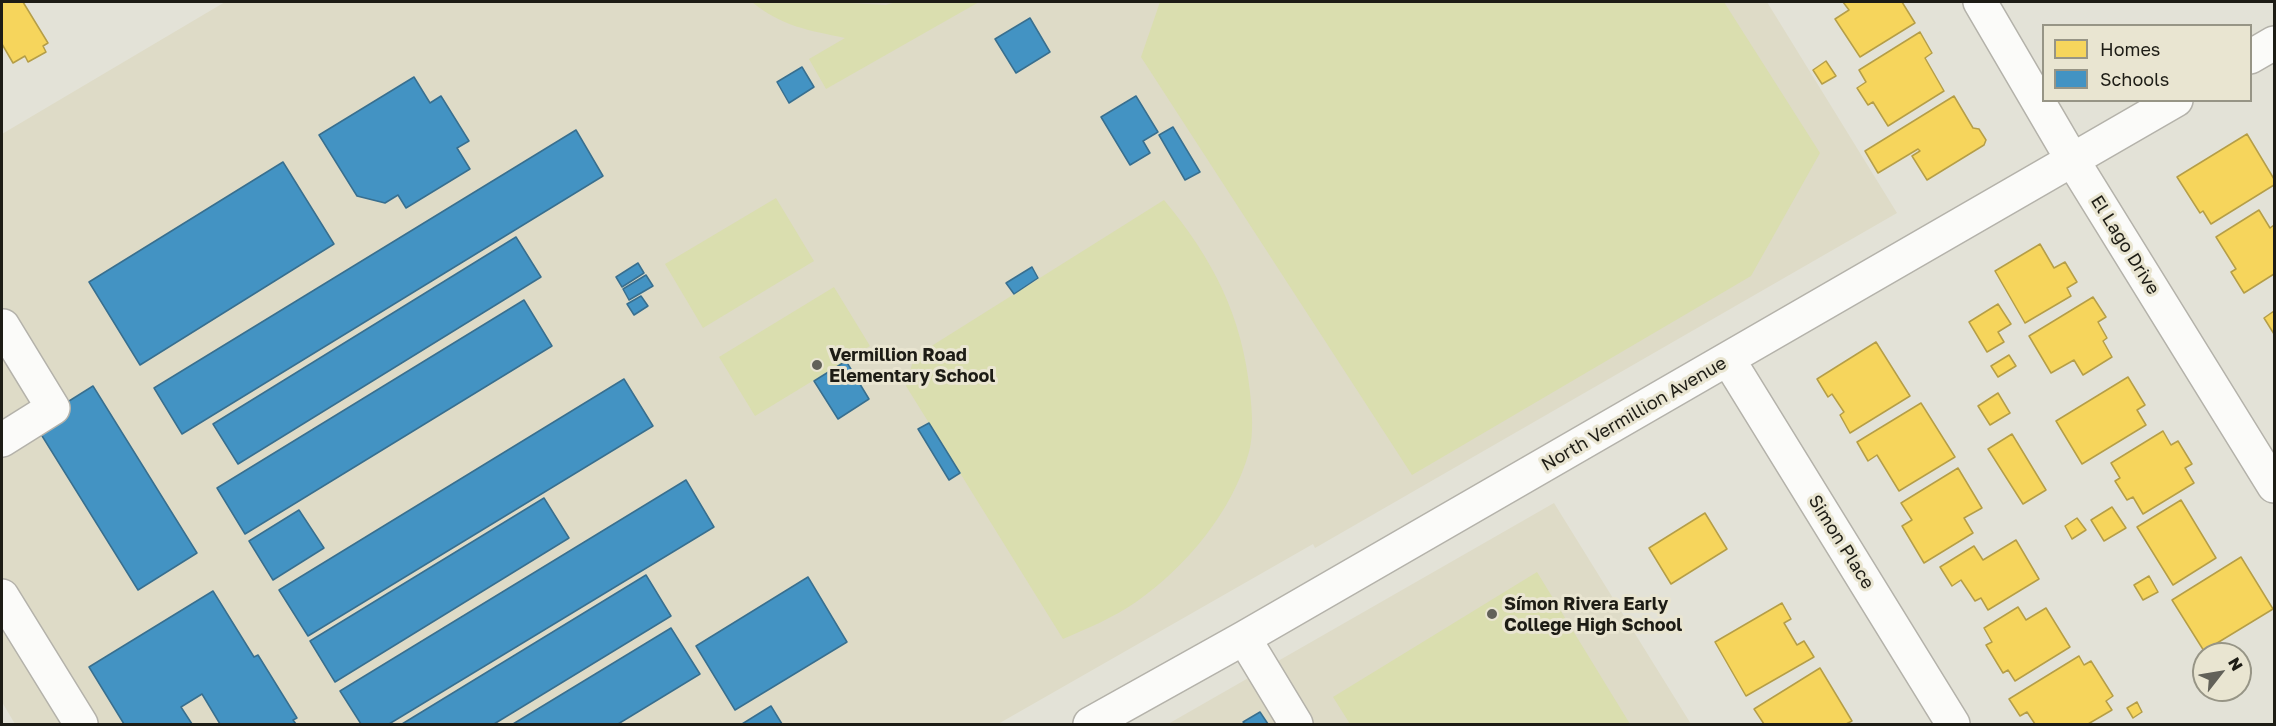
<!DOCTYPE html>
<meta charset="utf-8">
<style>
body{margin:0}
#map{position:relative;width:2276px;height:726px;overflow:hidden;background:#e3e2d7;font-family:"Golos Text",sans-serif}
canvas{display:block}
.frame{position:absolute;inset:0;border:3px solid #1d1c15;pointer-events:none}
.legend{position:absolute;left:2042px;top:24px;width:210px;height:78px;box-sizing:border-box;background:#e9e5d1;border:2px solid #979586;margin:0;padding:8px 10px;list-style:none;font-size:18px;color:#1d1c15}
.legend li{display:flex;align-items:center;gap:12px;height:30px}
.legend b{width:30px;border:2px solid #979586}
.north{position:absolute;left:2192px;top:642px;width:60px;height:60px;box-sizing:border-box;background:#e9e5d1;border:2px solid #979586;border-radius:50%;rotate:59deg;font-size:16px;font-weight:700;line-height:24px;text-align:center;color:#1d1c15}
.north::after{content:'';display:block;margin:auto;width:21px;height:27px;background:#626159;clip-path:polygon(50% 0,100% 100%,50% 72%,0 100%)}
</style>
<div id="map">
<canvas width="2276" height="726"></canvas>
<div class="frame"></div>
<ul class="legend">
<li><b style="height:16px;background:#f6d55c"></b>Homes</li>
<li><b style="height:16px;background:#4393c3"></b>Schools</li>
</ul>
<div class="north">N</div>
</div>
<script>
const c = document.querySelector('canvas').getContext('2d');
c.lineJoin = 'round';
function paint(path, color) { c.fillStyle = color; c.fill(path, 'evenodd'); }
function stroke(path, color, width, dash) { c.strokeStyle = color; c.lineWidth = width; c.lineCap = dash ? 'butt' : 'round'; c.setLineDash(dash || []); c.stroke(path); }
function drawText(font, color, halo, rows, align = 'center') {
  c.font = font + ' "Golos Text",sans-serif'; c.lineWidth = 6; c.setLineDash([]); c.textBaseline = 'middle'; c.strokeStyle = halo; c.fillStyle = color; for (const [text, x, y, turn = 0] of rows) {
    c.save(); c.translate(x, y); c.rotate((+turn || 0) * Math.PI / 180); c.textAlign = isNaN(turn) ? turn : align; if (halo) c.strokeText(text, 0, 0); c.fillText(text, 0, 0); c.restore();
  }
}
paint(new Path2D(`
 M225,2H1767L1897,213L1315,548L1313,544L998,724H15L2,702V134Z
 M1554,503L1691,724H1168Z`), '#dedbc7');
paint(new Path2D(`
 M752,2H830L886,5L896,2H979L826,89L809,59L845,38C808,30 783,27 752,2Z
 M1160,2H1724L1820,153L1751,276L1412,475L1141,57Z
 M776,198L814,261L703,328L665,264Z
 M1164,200C1213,259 1242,315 1250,392C1252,411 1254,434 1249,452C1232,512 1187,566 1136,602C1113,618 1088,628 1063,639L906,386L914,357Z
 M834,287L870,346L755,416L719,357Z
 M1537,572L1630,724H1350L1333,697Z`), '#dadeaf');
const homes = new Path2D(`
 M2,2H23L48,43L43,46L46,52L28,62L25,56L13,63L2,44Z
 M1843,2H1902L1915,23L1860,57L1835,19L1849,10Z
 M1920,32L1932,53L1925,58L1944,91L1888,126L1873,102L1868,105L1857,88L1866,82L1859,70Z
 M1826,61L1836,76L1822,84L1813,70Z
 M1954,96L1973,128L1979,129L1986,140L1984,145L1927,180L1912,156L1920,151L1918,149L1878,173L1865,151Z
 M2247,134L2274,179V185L2211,224L2203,211L2200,213L2177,177Z
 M2259,210L2270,228L2274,225V274L2244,293L2231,272L2236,269L2216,237Z
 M2040,244L2054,268L2065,262L2077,282L2067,288L2071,296L2025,323L1995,271Z
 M2093,297L2106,317L2098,322L2107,338L2103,341L2112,357L2083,375L2074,360L2051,373L2029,336Z
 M1998,304L2011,324L1998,332L2004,342L1987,352L1969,322Z
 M2274,311V334L2264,318Z
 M1876,342L1910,396L1850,433L1840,415L1844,412L1832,394L1828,397L1817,379Z
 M2009,355L2016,366L1998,377L1991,366Z
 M2128,377L2145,405L2137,410L2146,425L2082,464L2056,421Z
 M1998,393L2010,413L1990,425L1978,406Z
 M1921,403L1955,457L1899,491L1877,455L1868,461L1857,442Z
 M2163,431L2171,445L2178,441L2192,464L2185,468L2194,483L2143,514L2133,497L2127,500L2115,481L2120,478L2111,463Z
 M2012,434L2046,490L2023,504L1988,449Z
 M1958,468L1982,508L1964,518L1973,533L1924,563L1902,526L1912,520L1901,503Z
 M2181,500L2216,558L2173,585L2137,527Z
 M2112,507L2126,528L2104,541L2091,520Z
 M1705,513L1727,549L1671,584L1649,548Z
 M2077,518L2086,530L2072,539L2065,526Z
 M2016,540L2039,579L1988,610L1981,598L1975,601L1961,580L1952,586L1940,567L1974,546L1983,560Z
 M2241,557L2273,609L2204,651L2172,600Z
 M2149,576L2158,592L2143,600L2134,585Z
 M1782,603L1791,619L1784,623L1797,645L1804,641L1814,657L1746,696L1715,642Z
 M2018,607L2026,620L2046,608L2070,647L2015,681L2008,670L2003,673L1986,645L1992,642L1984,628Z
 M2079,656L2084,665L2091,661L2113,696L2106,701L2112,710L2088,724H2035L2027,712L2020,716L2009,699Z
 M1820,668L1852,721L1846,724H1764L1754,709Z
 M2137,702L2142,712L2133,718L2127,708Z`);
paint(homes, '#f6d55c');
stroke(homes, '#b59e47', 1.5);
const schools = new Path2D(`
 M1030,18L1050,52L1016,73L995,39Z
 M802,67L814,87L789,103L777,82Z
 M414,77L430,103L441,96L469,141L457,148L470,169L406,208L398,195L385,203L357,196L319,135Z
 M1136,96L1158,132L1143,141L1150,153L1130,165L1101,117Z
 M1173,127L1200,172L1185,180L1159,135Z
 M576,130L603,176L182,434L154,388Z
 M283,162L334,244L140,365L89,282Z
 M516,237L541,277L238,464L213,424Z
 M638,263L644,273L622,287L616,277Z
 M1032,267L1038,278L1014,294L1006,283Z
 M646,275L653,286L629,300L623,289Z
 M641,296L648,306L634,315L627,304Z
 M524,300L552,346L245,534L217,488Z
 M846,361L869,399L838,419L814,381Z
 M624,379L653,426L308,636L279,590Z
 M93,386L197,553L138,590L34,423Z
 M929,423L960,473L949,480L918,429Z
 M686,480L714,527L389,724H361L340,691Z
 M544,498L569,538L335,682L310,641Z
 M299,510L324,548L273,580L249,541Z
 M646,575L671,616L494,724H402Z
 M808,577L847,642L735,710L696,646Z
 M213,591L254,657L258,655L297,718L293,720L296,724H220L202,694L181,707L192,724H124L89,667Z
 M671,628L700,674L618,724H513Z
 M771,706L782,724H742Z
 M1260,712L1268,724H1245L1243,722Z`);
paint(schools, '#4393c3');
stroke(schools, '#386f8f', 1.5);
const minor = new Path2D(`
 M1980,2L2073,161L2274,486
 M2250,57L2274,43
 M2,327L3,326L53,408L2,440
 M1728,359L1953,724
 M2,596L81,724
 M1244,638L1296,724
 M1090,724L1244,638L2176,100`);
stroke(minor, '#b4b2aa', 36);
stroke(minor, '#fbfbf9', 33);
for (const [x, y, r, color] of [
 [817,365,6,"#626159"],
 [1492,614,6,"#626159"]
]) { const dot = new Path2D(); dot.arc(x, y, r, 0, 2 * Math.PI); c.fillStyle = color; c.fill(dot); stroke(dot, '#e9e5d1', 2); }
drawText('18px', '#1d1c15', '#e9e5d1', [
 ["El Lago Drive",2125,245,58],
 ["North Vermillion Avenue",1634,414,-30],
 ["Simon Place",1841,542,58]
]);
drawText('bold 18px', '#1d1c15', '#e9e5d1', [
 ["Vermillion Road",829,355],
 ["Elementary School",829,376],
 ["Símon Rivera Early",1504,604],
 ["College High School",1504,625]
], 'left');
</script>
